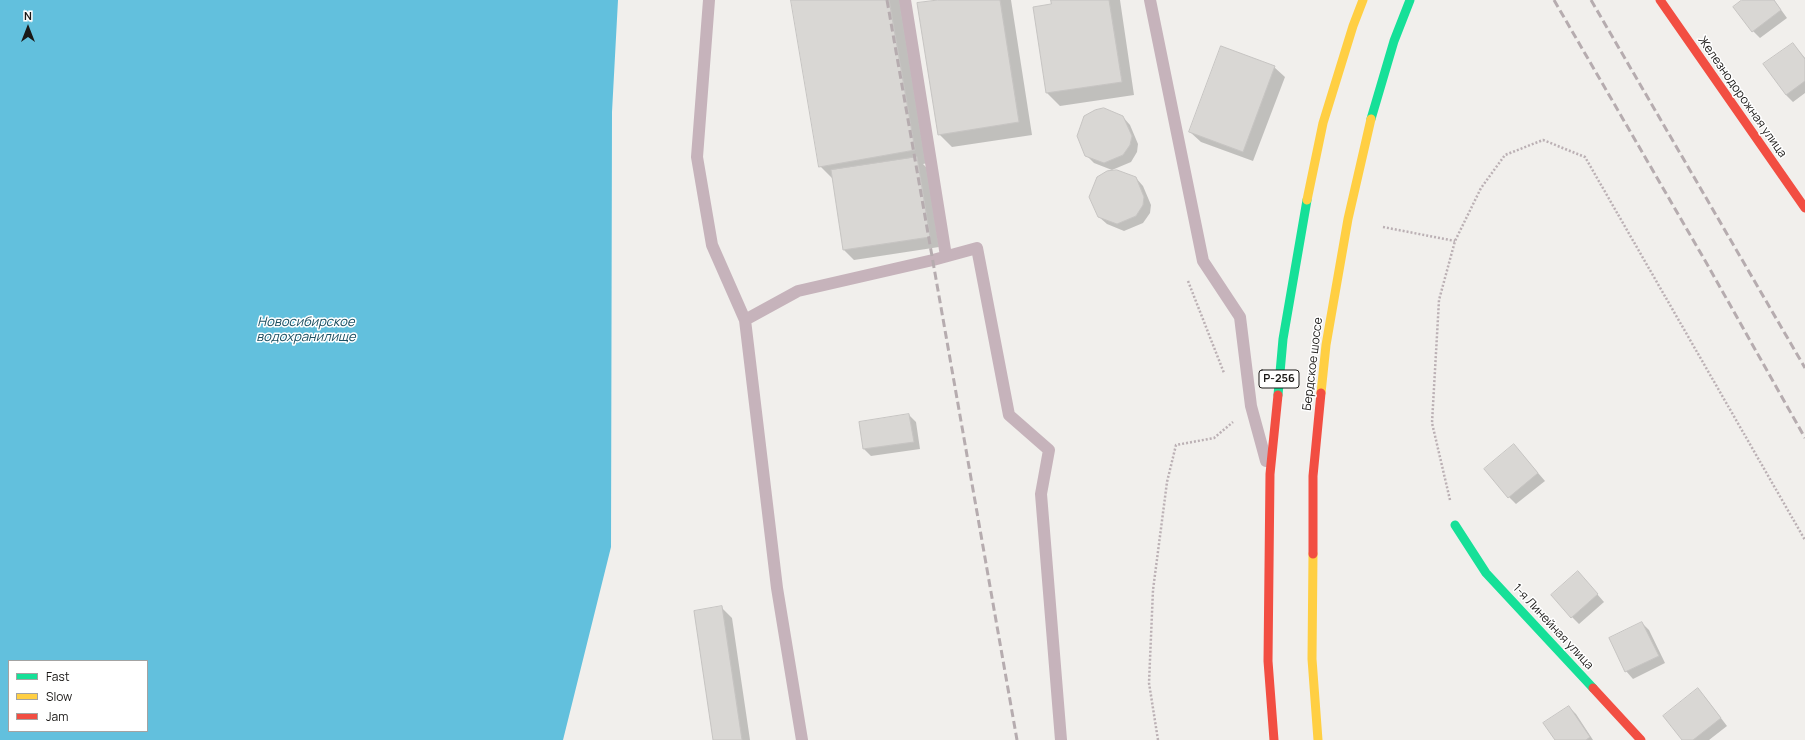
<!DOCTYPE html>
<meta charset="utf-8">
<style>
body{margin:0}
#map{position:relative;width:1805px;height:740px;overflow:hidden;background:#f1efec;font-family:Manrope,sans-serif}
canvas{display:block}
.legend{position:absolute;left:8px;top:660px;width:140px;height:72px;box-sizing:border-box;background:#fff;border:1px solid #a3a3a2;margin:0;padding:5px 7px;list-style:none;font-size:12px;color:#1a1816}
.legend li{display:flex;align-items:center;gap:8px;height:20px}
.legend b{width:20px;border:1px solid #a3a3a2}
.north{position:absolute;left:8px;top:8px;width:40px;height:40px;-webkit-text-stroke:3px #fff;paint-order:stroke;rotate:0deg;font-size:11px;font-weight:700;line-height:16px;text-align:center;color:#1a1816}
.north::after{content:'';display:block;margin:auto;width:14px;height:18px;background:#1a1816;clip-path:polygon(50% 0,100% 100%,50% 72%,0 100%)}
</style>
<div id="map">
<canvas width="1805" height="740"></canvas>
<ul class="legend">
<li><b style="height:5px;background:#16e098"></b>Fast</li>
<li><b style="height:5px;background:#ffcf43"></b>Slow</li>
<li><b style="height:5px;background:#f24e42"></b>Jam</li>
</ul>
<div class="north">N</div>
</div>
<script>
const c = document.querySelector('canvas').getContext('2d');
c.lineJoin = 'round';
function paint(path, color) { c.fillStyle = color; c.fill(path, 'evenodd'); }
function stroke(path, color, width, dash) { c.strokeStyle = color; c.lineWidth = width; c.lineCap = dash ? 'butt' : 'round'; c.setLineDash(dash || []); c.stroke(path); }
function drawText(font, color, halo, rows, align = 'center') {
  c.font = font + ' Manrope,sans-serif'; c.lineWidth = 3; c.setLineDash([]); c.textBaseline = 'middle'; c.strokeStyle = halo; c.fillStyle = color; for (const [text, x, y, turn = 0] of rows) {
    c.save(); c.translate(x, y); c.rotate((+turn || 0) * Math.PI / 180); c.textAlign = isNaN(turn) ? turn : align; if (halo) c.strokeText(text, 0, 0); c.fillText(text, 0, 0); c.restore();
  }
}
paint(new Path2D(`
 M0,0H618L612,112L611,547L563,740H0ZM9,661H147V731H9Z`), '#62c0dd');
paint(new Path2D(`
 M792,0H900L928,163L923,164L927,168L939,247L854,260L844,250L833,179L820,166Z
 M943,0H1011L1032,135L952,147L939,134Z
 M1052,0H1120L1134,95L1060,106L1047,93L1034,8L1052,5Z
 M1744,0H1774L1787,18L1760,38L1753,31Z
 M1793,44L1805,58V93L1793,102L1786,95Z
 M1274,67L1285,77L1253,161L1201,142L1190,132Z
 M1123,117L1130,125L1138,144L1137,152L1131,162L1112,170L1094,163L1086,155Z
 M1136,178L1143,186L1151,205L1150,213L1143,223L1124,231L1107,224L1099,217Z
 M909,415L916,422L920,449L871,456L864,449L860,423Z
 M1514,445L1545,481L1516,504L1509,497Z
 M1585,580L1604,602L1579,624L1572,617Z
 M722,608L732,618L750,740H714Z
 M1642,623L1649,630L1665,663L1633,679L1626,671Z
 M1705,697L1727,726L1709,740H1683Z
 M1569,707L1576,714L1593,740H1556Z`), '#0003');
const building = new Path2D(`
 M791,0H889L915,150L819,167Z
 M938,0H1000L1019,122L938,135L917,3Z
 M1051,0H1109L1122,82L1046,93L1033,7L1051,4Z
 M1742,0H1774L1781,10L1752,32L1733,7Z
 M1793,43L1805,59V81L1786,95L1763,64Z
 M1221,46L1275,66L1243,152L1189,132Z
 M1104,108L1123,116L1132,136L1130,145L1123,155L1104,163L1085,156L1077,136L1084,116L1095,110Z
 M917,157L930,237L843,250L831,170Z
 M1117,170L1136,177L1144,197L1143,205L1136,216L1117,224L1098,217L1089,197L1097,177L1107,171Z
 M909,414L914,442L863,449L859,422Z
 M1514,444L1538,473L1508,498L1484,469Z
 M1578,571L1598,594L1571,618L1551,595Z
 M722,606L742,740H713L694,611Z
 M1642,622L1659,656L1625,672L1609,638Z
 M1698,688L1721,718L1693,740H1682L1663,716Z
 M1569,706L1590,737L1586,740H1555L1543,723Z`);
paint(building, '#d9d7d4');
stroke(building, '#c6c4c2', 1);
stroke(new Path2D(`
 M1383,227L1455,241
 M1188,281L1224,373
 M1450,500L1432,423L1439,300L1455,241L1481,188L1505,155L1543,140L1585,157L1805,540
 M1158,740L1149,683L1153,590L1167,482L1176,445L1214,438L1233,422`), '#bbb0b4', 2.5, [2, 2]);
stroke(new Path2D(`
 M709,0L697,157L712,245L745,320
 M905,0L946,256
 M1150,0L1203,261L1240,317L1251,406L1266,461
 M802,740L777,588L745,320L798,291L933,260L977,248L1009,415L1049,450L1041,494L1061,740`), '#c6b3bb', 12);
stroke(new Path2D(`
 M1371,119L1394,41L1410,0
 M1278,395L1283,339L1307,200
 M1455,525L1486,573L1593,688`), '#16e098', 9);
stroke(new Path2D(`
 M1307,200L1323,123L1353,26L1363,0
 M1321,393L1326,345L1348,219L1371,119
 M1313,554L1312,659L1318,740`), '#ffcf43', 9);
stroke(new Path2D(`
 M1660,0L1805,208
 M1313,554V476L1321,393
 M1593,688L1641,740
 M1274,740L1268,661L1270,474L1278,395`), '#f24e42', 9);
stroke(new Path2D(`
 M887,0L1017,740
 M1554,0L1707,264L1805,438
 M1591,0L1805,368`), '#b6acaf', 3, [8, 4]);
for (const [x, y, w] of [
 [1279,379,40]
]) { const box = new Path2D(); box.roundRect(x - w / 2, y - 9, w, 18, 3); c.fillStyle = '#fff'; c.fill(box); stroke(box, '#1a1816', 1); }
drawText('bold 11px', '#1a1816', null, [
 ["Р-256",1279,379]
]);
drawText('12px', '#1a1816', '#fff', [
 ["Железнодорожная улица",1742,97,55],
 ["Бердское шоссе",1313,364,-83],
 ["1-я Линейная улица",1553,627,47]
]);
drawText('italic 13px', '#1b4f61', '#fff', [
 ["Новосибирское",306,322],
 ["водохранилище",306,337]
]);
</script>
